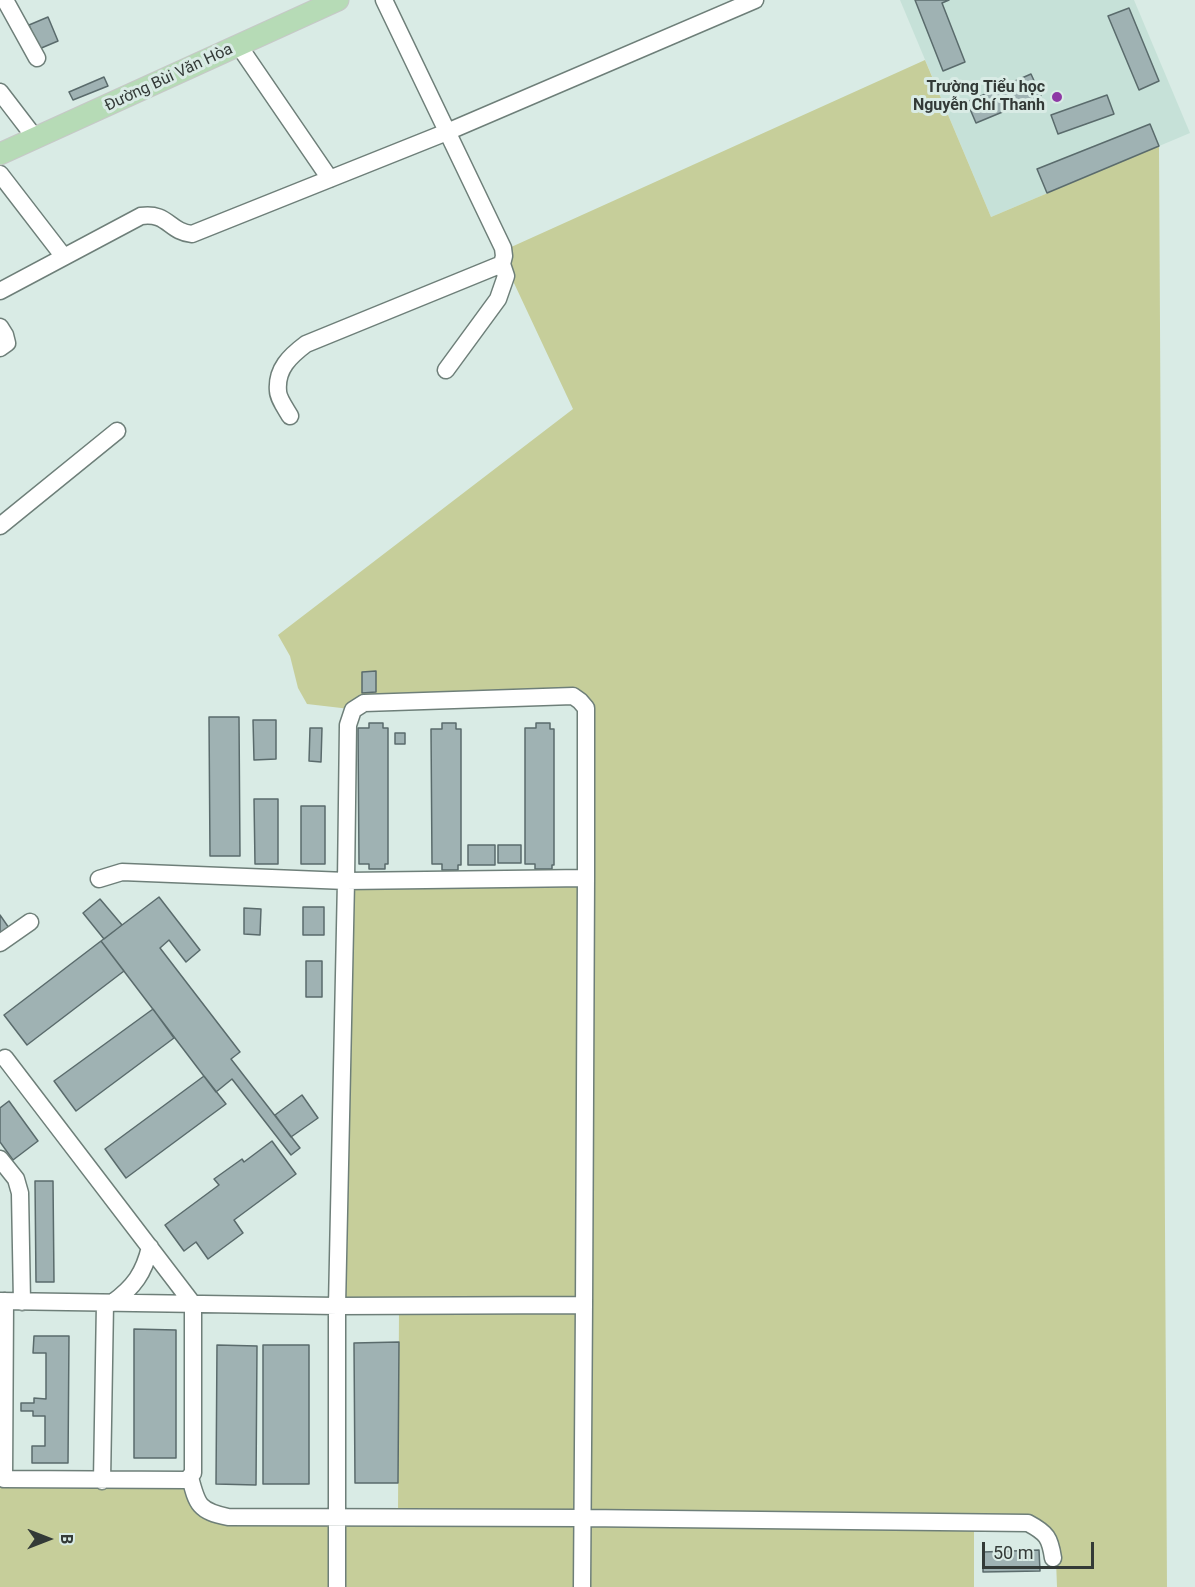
<!DOCTYPE html>
<meta charset="utf-8">
<style>
body{margin:0}
#map{position:relative;width:1195px;height:1587px;overflow:hidden;background:#d9ebe5;font-family:Roboto,sans-serif}
canvas{display:block}
.north{position:absolute;left:18px;top:1509px;width:60px;height:60px;-webkit-text-stroke:4px #d9ebe5;paint-order:stroke;rotate:90deg;font-size:16px;font-weight:700;line-height:24px;text-align:center;color:#333a37}
.north::after{content:'';display:block;margin:auto;width:21px;height:27px;background:#333a37;clip-path:polygon(50% 0,100% 100%,50% 72%,0 100%)}
.scale{position:absolute;left:982px;top:1542px;width:112px;height:27px;box-sizing:border-box;border:3px solid #333a37;border-top:0;padding-left:8px;font-size:18px;line-height:21px;white-space:nowrap;color:#333a37;-webkit-text-stroke:4px #d9ebe5;paint-order:stroke}
</style>
<div id="map">
<canvas width="1195" height="1587"></canvas>
<div class="north">B</div>
<div class="scale">50 m</div>
</div>
<script>
const c = document.querySelector('canvas').getContext('2d');
c.lineJoin = 'round';
function paint(path, color) { c.fillStyle = color; c.fill(path, 'evenodd'); }
function stroke(path, color, width, dash) { c.strokeStyle = color; c.lineWidth = width; c.lineCap = dash ? 'butt' : 'round'; c.setLineDash(dash || []); c.stroke(path); }
function drawText(font, color, halo, rows, align = 'center') {
  c.font = font + ' Roboto,sans-serif'; c.lineWidth = 6; c.setLineDash([]); c.textBaseline = 'middle'; c.strokeStyle = halo; c.fillStyle = color; for (const [text, x, y, turn = 0] of rows) {
    c.save(); c.translate(x, y); c.rotate((+turn || 0) * Math.PI / 180); c.textAlign = isNaN(turn) ? turn : align; if (halo) c.strokeText(text, 0, 0); c.fillText(text, 0, 0); c.restore();
  }
}
paint(new Path2D(`
 M900,0H1134L1190,133L991,217Z`), '#c6e1d8');
paint(new Path2D(`
 M925,60L991,217L1159,146L1167,1587H1057L1056,1560L1041,1527L586,1514L584,700L350,709L307,704L298,688L290,656L278,635L573,409L506,266L509,248Z
 M583,881L580,1301L341,1302L349,884Z
 M580,1308L579,1514L398,1513L399,1309Z
 M0,1484H186L202,1513L334,1520V1587H0Z
 M340,1520L579,1521V1587H341Z
 M586,1521L974,1526V1587H585Z`), '#c6ce9a');
const building = new Path2D(`
 M915,0H949L942,3L965,62L943,71Z
 M1129,8L1159,81L1139,90L1108,16Z
 M48,17L58,41L39,49L29,25Z
 M1031,74L1041,96L976,123L967,102Z
 M104,77L108,86L73,100L69,92Z
 M1107,95L1114,114L1058,134L1051,115Z
 M1150,124L1159,146L1047,193L1037,169Z
 M376,671V692L362,693V672Z
 M209,717H239L240,856H210Z
 M253,720H276V759L254,760Z
 M369,723H383V728H388V864H385V869H369V864H359L358,728H369Z
 M442,723H456V729H461V865H458V870H442V864H432L431,729H442Z
 M536,723H550V729H554V865H552V869H535V864H525V728H536Z
 M310,728H322L321,762L309,761Z
 M395,733H405V744H395Z
 M254,799H278V864H255Z
 M301,806H325V864H301Z
 M468,845H495V865H468Z
 M498,845H521V863H498Z
 M159,897L200,950L186,962L169,940L160,948L240,1052L231,1059L300,1148L291,1155L232,1079L216,1092L101,941Z
 M100,899L122,925L104,939L83,913Z
 M303,907H324V935H303Z
 M244,908L261,909L260,935L244,934Z
 M0,915L9,928L0,935Z
 M101,941L124,971L27,1045L4,1015Z
 M306,961H322V997H306Z
 M153,1009L174,1038L76,1111L54,1081Z
 M204,1076L226,1104L126,1178L105,1149Z
 M302,1095L318,1118L291,1137L275,1115Z
 M9,1101L38,1141L13,1160L0,1142V1108Z
 M272,1141L296,1174L234,1220L243,1233L208,1259L196,1242L184,1251L165,1225L219,1185L214,1179L242,1159L244,1162Z
 M35,1181H53L54,1282H36Z
 M134,1329L176,1330V1458H134Z
 M34,1336H69L68,1463H32V1446H45V1416H33V1411H21V1403H34V1398L46,1399V1353H33Z
 M399,1342L398,1483H355L354,1343Z
 M217,1345L257,1346L256,1485L216,1484Z
 M263,1345H309V1484H263Z
 M1039,1550L1040,1571L983,1572V1552Z`);
paint(building, '#9fb2b3');
stroke(building, '#5a6b6c', 1.5);
const minor = new Path2D(`
 M5,0L37,58
 M239,46L330,179
 M0,92L36,139
 M0,174L64,257
 M0,291L141,216C168,212 169,232 192,234L447,132L755,0
 M0,327L5,335L7,343L0,348
 M446,370L498,299L506,276L502,264
 M290,416C286,409 278,398 278,391C276,369 290,356 306,344L502,264L504,256L503,248L384,0
 M0,526L117,431
 M99,879L122,872L346,881L348,725L353,710L364,703L573,696L580,701L586,708V878
 M0,943L30,922
 M5,1058L193,1304V1473L187,1480L4,1479L5,1301
 M0,1159L16,1179L20,1193L22,1302
 M0,1301L337,1306L584,1305L582,1587
 M112,1303C134,1287 144,1273 150,1247
 M190,1477C197,1505 199,1511 228,1517L583,1518L1028,1523C1047,1533 1050,1538 1053,1558
 M102,1481L105,1303
 M337,1587V1306L346,881L586,878L584,1305`);
const major = new Path2D(`
 M0,154L338,0`);
stroke(minor, '#6e7f79', 19);
stroke(major, '#c6c8c7', 23);
stroke(minor, '#fff', 16);
stroke(major, '#b6dbb6', 21);
for (const [x, y, r, color] of [
 [1057,97,6,"#8e38a5"]
]) { const dot = new Path2D(); dot.arc(x, y, r, 0, 2 * Math.PI); c.fillStyle = color; c.fill(dot); stroke(dot, '#d9ebe5', 2); }
drawText('16px', '#333a37', '#d9ebe5', [
 ["Đường Bùi Văn Hòa",169,78,-25]
]);
drawText('bold 16px', '#333a37', '#d9ebe5', [
 ["Trường Tiểu học",1045,88],
 ["Nguyễn Chí Thanh",1045,106]
], 'right');
</script>
